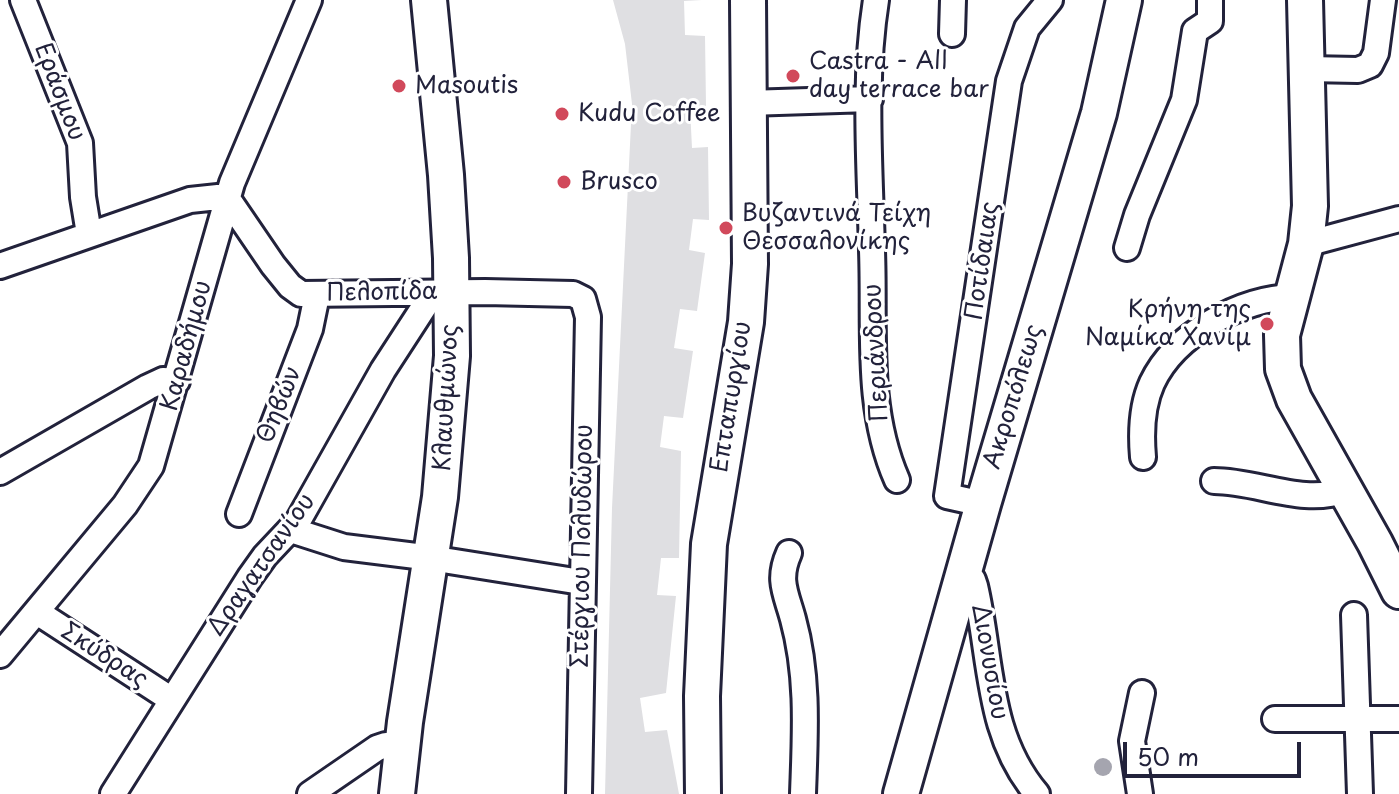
<!DOCTYPE html>
<meta charset="utf-8">
<style>
body{margin:0}
#map{position:relative;width:1399px;height:794px;overflow:hidden;background:#fff;font-family:"Playpen Sans",sans-serif}
canvas{display:block}
.scale{position:absolute;left:1123px;top:742px;width:178px;height:36px;box-sizing:border-box;border:4px solid #22223b;border-top:0;padding-left:10px;font-size:24px;line-height:28px;white-space:nowrap;color:#22223b;-webkit-text-stroke:6px #fff;paint-order:stroke}
</style>
<div id="map">
<canvas width="1399" height="794"></canvas>
<div class="scale">50 m</div>
</div>
<script>
const c = document.querySelector('canvas').getContext('2d');
c.lineJoin = 'round';
function paint(path, color) { c.fillStyle = color; c.fill(path, 'evenodd'); }
function stroke(path, color, width, dash) { c.strokeStyle = color; c.lineWidth = width; c.lineCap = dash ? 'butt' : 'round'; c.setLineDash(dash || []); c.stroke(path); }
function drawText(font, color, halo, rows, align = 'center') {
  c.font = font + ' "Playpen Sans",sans-serif'; c.lineWidth = 6; c.setLineDash([]); c.textBaseline = 'middle'; c.strokeStyle = halo; c.fillStyle = color; for (const [text, x, y, turn = 0] of rows) {
    c.save(); c.translate(x, y); c.rotate((+turn || 0) * Math.PI / 180); c.textAlign = isNaN(turn) ? turn : align; if (halo) c.strokeText(text, 0, 0); c.fillText(text, 0, 0); c.restore();
  }
}
paint(new Path2D(`
 M613,0H702L684,1L685,35L705,36L706,106L690,108L692,148L708,147L709,220L693,219L689,250L705,253L697,311L680,309L674,348L693,351L683,418L664,416L660,447L681,451L679,558H661L657,595L676,596L666,693L640,698L645,732L667,730L679,794H605L612,508L632,104L625,44Z`), '#dfdfe2');
const minor = new Path2D(`
 M23,0L80,143L83,197L89,234
 M876,0C863,82 870,168 872,251C875,328 865,407 897,480
 M952,34L953,0
 M1307,69L1358,70L1370,65L1376,53L1383,0
 M748,103L870,99
 M1306,244L1399,219
 M1127,248L1137,215L1184,100L1195,31L1210,21V0
 M0,266L190,200L218,197L230,202L273,265L290,286L301,294L485,292L573,294L583,299L588,317L579,794
 M1143,457C1141,434 1142,405 1152,383C1175,334 1241,298 1294,297
 M0,472L148,387L163,380L177,381
 M1214,481C1258,481 1303,506 1345,490
 M983,504L947,496L1009,81L1027,28L1050,0
 M239,514L310,329L317,295
 M291,530L344,547L432,558
 M789,553C777,580 786,593 793,619C809,677 805,735 803,794
 M449,561L581,582
 M963,575L973,580L975,586C992,659 986,734 1037,794
 M37,612L172,700
 M1354,615L1360,794
 M0,655L125,505L151,466L232,183L309,0
 M1275,719H1399
 M113,794L250,577L265,556L298,521L383,370L433,293
 M310,794L377,748L386,745L402,747
 M1140,794L1132,741L1142,693`);
const secondary = new Path2D(`
 M1305,0L1310,206L1306,244L1282,335L1283,369L1294,399L1375,543L1399,591
 M397,794L405,722L440,497L452,356L451,258L446,175L429,0
 M703,794L702,696L709,544L746,322L750,264L748,0
 M901,794L983,504L1099,113L1124,0`);
stroke(minor, '#22223b', 30);
stroke(secondary, '#22223b', 40);
stroke(minor, '#fff', 24);
stroke(secondary, '#fff', 34);
c.fillStyle = '#a5a5af';
for (const [x, y] of [
 [1103,767]
]) { c.beginPath(); c.arc(x, y, 9, 0, 2 * Math.PI); c.fill(); }
for (const [x, y, r, color] of [
 [793,76,8,"#d1495b"],
 [399,86,8,"#d1495b"],
 [562,114,8,"#d1495b"],
 [564,182,8,"#d1495b"],
 [726,228,8,"#d1495b"],
 [1267,324,8,"#d1495b"]
]) { const dot = new Path2D(); dot.arc(x, y, r, 0, 2 * Math.PI); c.fillStyle = color; c.fill(dot); stroke(dot, '#fff', 3); }
drawText('24px', '#22223b', '#fff', [
 ["Castra - All",809,62],
 ["day terrace bar",809,90],
 ["Masoutis",415,86],
 ["Kudu Coffee",578,114],
 ["Brusco",580,182],
 ["Βυζαντινά Τείχη",742,214],
 ["Θεσσαλονίκης",742,242],
 ["Κρήνη της",1251,310,"right"],
 ["Ναμίκα Χανίμ",1251,338,"right"]
], 'left');
drawText('24px', '#22223b', '#fff', [
 ["Εράσμου",59,92,69],
 ["Ποτίδαιας",983,261,-82],
 ["Πελοπίδα",382,293,-1],
 ["Καραδήμου",187,346,-75],
 ["Περιάνδρου",877,353,-93],
 ["Επταπυργίου",732,397,-81],
 ["Ακροπόλεως",1014,397,-73],
 ["Κλαυθμώνος",447,398,-87],
 ["Θηβών",280,405,-68],
 ["Στέργιου Πολυδώρου",583,546,-89],
 ["Δραγατσανίου",262,565,-55],
 ["Σκύδρας",104,656,33],
 ["Διονυσίου",989,662,80]
]);
</script>
